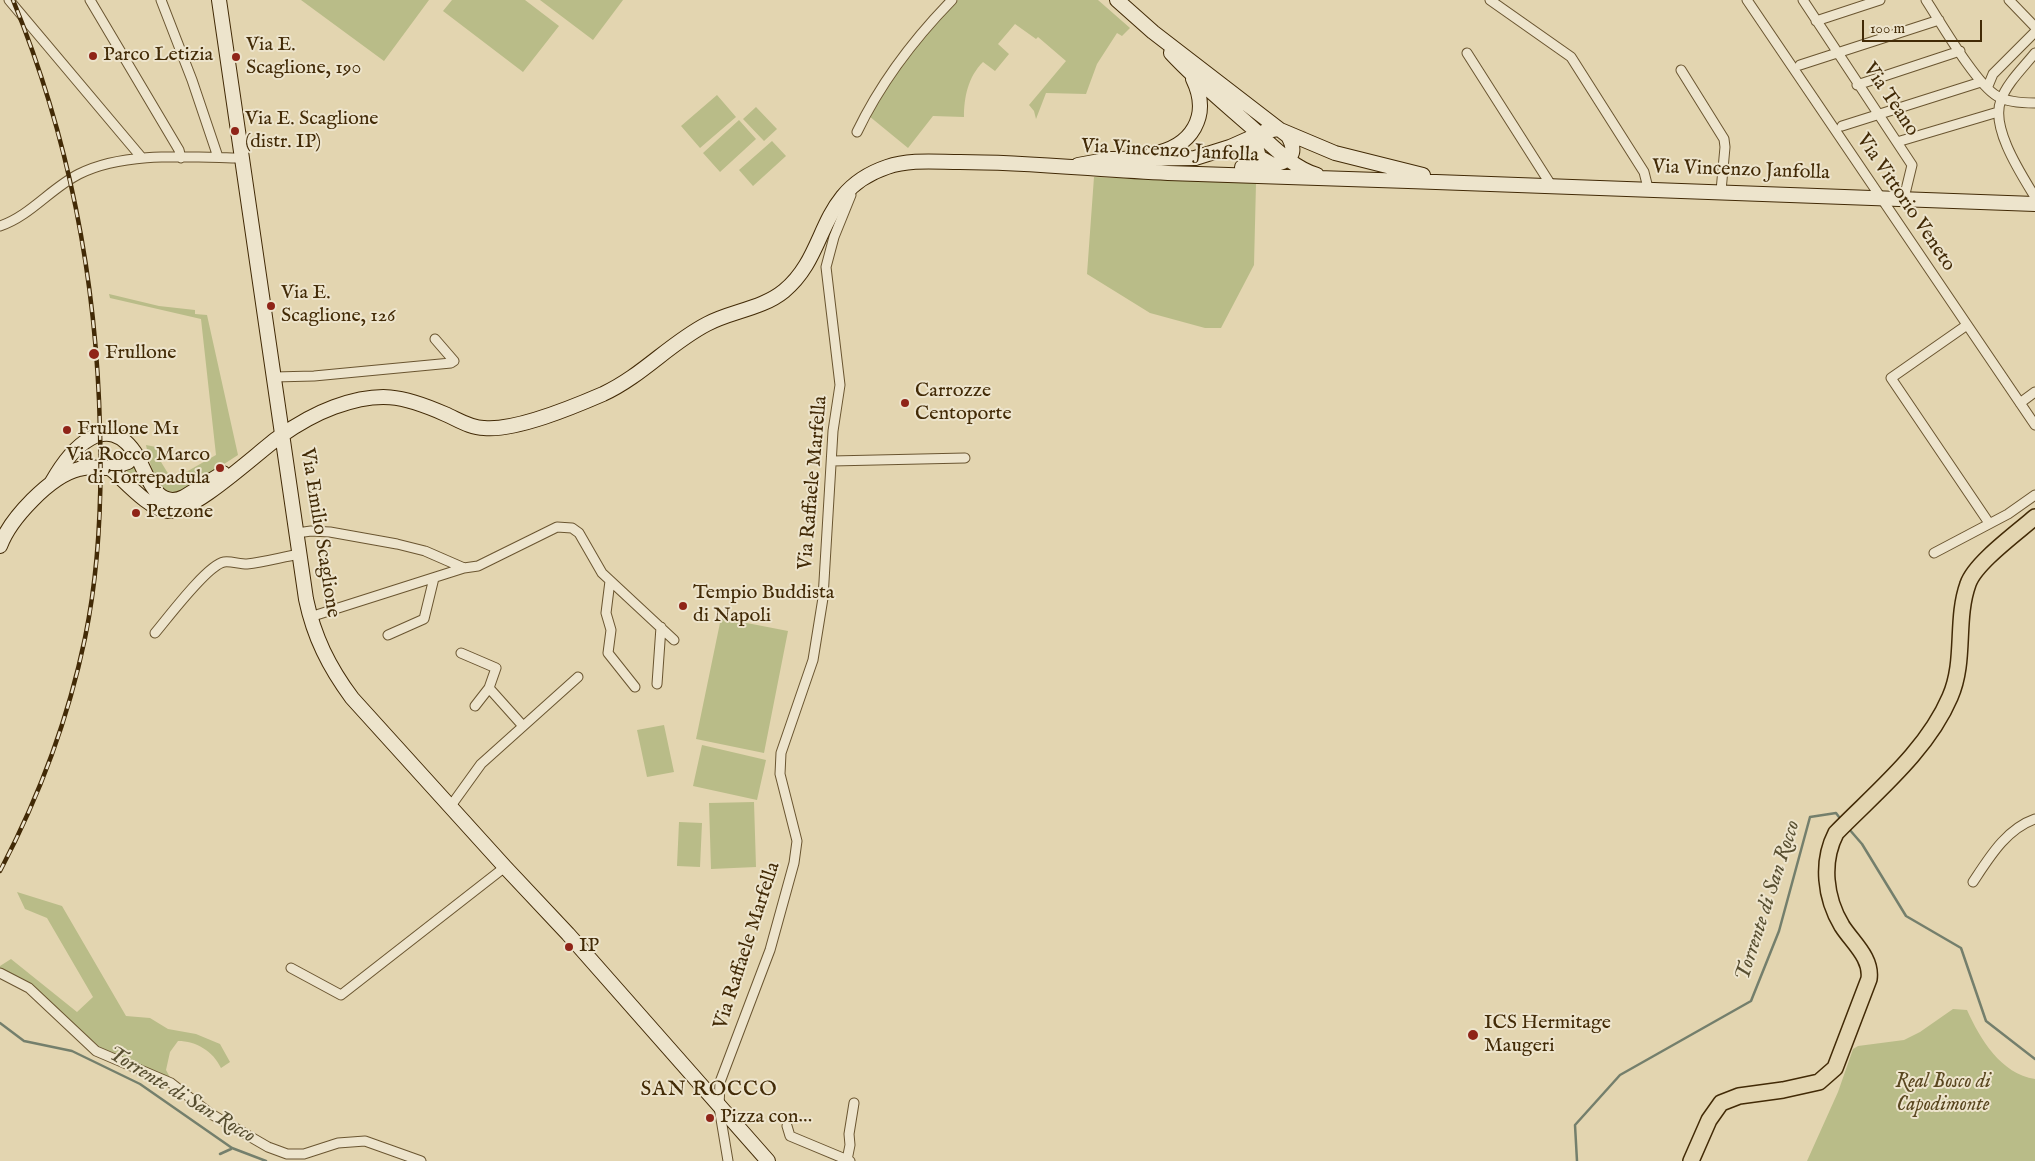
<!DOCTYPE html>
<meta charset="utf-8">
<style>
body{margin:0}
#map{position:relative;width:2035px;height:1161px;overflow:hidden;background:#e3d5b0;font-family:"IM FELL English",serif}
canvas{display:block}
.scale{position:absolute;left:1862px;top:20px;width:120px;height:22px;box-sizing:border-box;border:2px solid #422a06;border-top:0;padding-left:6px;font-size:15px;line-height:18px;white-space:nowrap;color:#422a06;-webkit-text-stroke:4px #ede4cc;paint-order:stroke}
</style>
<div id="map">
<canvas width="2035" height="1161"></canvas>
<div class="scale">100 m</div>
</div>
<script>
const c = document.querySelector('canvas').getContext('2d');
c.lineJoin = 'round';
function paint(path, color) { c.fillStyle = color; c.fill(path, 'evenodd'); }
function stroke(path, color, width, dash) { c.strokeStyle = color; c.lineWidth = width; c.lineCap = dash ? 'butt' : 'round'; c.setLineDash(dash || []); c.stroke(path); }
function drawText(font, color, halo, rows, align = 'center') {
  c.font = font + ' "IM FELL English",serif'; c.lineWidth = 4; c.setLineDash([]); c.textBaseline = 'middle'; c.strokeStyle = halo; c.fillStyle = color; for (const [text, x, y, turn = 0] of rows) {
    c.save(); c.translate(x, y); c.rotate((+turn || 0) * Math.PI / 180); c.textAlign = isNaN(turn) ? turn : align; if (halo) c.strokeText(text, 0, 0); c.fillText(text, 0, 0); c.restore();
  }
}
paint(new Path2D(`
 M301,0H429L384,61Z
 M452,0H525L559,26L523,72L443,11Z
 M540,0H623L593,40Z
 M958,0H1098L1130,28L1122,36L1117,33L1097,64L1086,94L1046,93L1036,119L1034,111L1029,105L1066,61L1038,37L1036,39L1015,24L998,44L1009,54L995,71L983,62C968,77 964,97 964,117L933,116L908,148L869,116L904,59Z
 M717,95L736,117L700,148L681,126Z
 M756,107L777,129L764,141L743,119Z
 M739,120L756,139L720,172L703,153Z
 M772,141L786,156L753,186L739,170Z
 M1094,177L1256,183L1254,265L1221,328H1205L1150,313L1087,274Z
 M109,294L159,306L195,310V314L207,315L238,455L182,491C156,499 150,463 146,445L156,447L158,457L172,480L216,455L201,319L110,298Z
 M133,465L156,497L123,468Z
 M721,618L788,631L764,753L696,739Z
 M664,725L674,772L647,777L637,730Z
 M702,745L766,760L757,800L693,786Z
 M754,802L756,867L711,869L709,803Z
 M679,822L702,823L700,867L677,866Z
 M17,892L62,906L126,1016L150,1018L168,1029L196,1034L220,1044L230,1062L221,1068C213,1051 196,1041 178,1041L170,1052L166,1070L172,1081L102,1049L31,986L0,969V966L11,959L77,1012L93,997L47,918L25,909Z
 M1953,1009L1967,1010C1980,1039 2001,1074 2035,1079V1161H1807L1838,1092L1853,1049L1858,1046L1904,1040L1920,1032Z`), '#b9bc88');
stroke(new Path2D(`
 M1849,829L1862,844L1906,916L1961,948L1986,1021L2035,1059
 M0,1023L24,1041L72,1051L140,1084L232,1148L266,1161
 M220,1154L231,1149
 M1577,1161L1575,1125L1620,1075L1751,1001L1779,931L1810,817L1836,813L1842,821`), '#747f6c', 2.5);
const street = new Path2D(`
 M9,0L142,158
 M90,0L179,150L181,158
 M161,0L192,80L218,157
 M1490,0L1571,57L1644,172L1648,188
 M1747,0L2035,425
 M1803,0L1912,165L1904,198
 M1926,0C1941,23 1976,84 1997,96C2007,102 2023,103 2035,103
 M2009,0L2035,27
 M1816,21L1880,0
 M1467,53L1551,185
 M2035,53C2023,68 2007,83 2001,100C1990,127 2021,174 2035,197
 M1800,65L1939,20
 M1681,70L1724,139L1725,147L1721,191
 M1857,85L1960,51
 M1988,86L1993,74L2035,32
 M1842,126L1981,82
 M857,132C881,82 913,40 952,0
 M1897,142L1998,112
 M0,226C30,216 51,188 79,174C124,151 191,157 241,158
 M1967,325L1891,378L1989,523
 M274,377L314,376L451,363L454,361L435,339
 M2020,403L2035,392
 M832,461L965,458
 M297,533L311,531L330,532L397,544L425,551L464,568
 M1934,553L2008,514L2035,495
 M610,581L606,613L611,630L608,653L635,687
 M310,617L464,568L478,566L557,527L572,528L579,533L602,573L674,640
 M155,633C167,619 207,565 224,562C231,561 239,564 247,564C265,562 282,557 300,554
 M388,635L424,619L434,578
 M461,653L496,668L489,688L523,726
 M657,684L661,627
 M475,706L489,688
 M450,807L481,764L578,677
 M1973,882C1989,858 2006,829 2035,819
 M291,968L341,995L505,867
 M0,973L29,988L96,1051L171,1083L211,1114L268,1147L287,1154H304L338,1143L365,1141L421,1161
 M787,1126L790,1136L850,1161
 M847,1160L850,1145L849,1134L854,1103
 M728,1161L719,1107L720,1082L770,950L794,863L797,841L780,774L781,753L813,660L823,598L833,431L840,385L826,267L834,237L851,195`);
const secondary = new Path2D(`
 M219,0L306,599C314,637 329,667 352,698L505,867L568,934L768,1161
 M1117,0L1153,32L1288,136C1307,169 1260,166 1242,167
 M1171,53C1195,79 1222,101 1248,124C1269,142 1290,167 1317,175
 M1260,134L1256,146L1259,157L1275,166
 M1152,154C1192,147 1211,116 1193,79
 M1078,165L1111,159L1195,158L1230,147L1266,131L1278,129L1335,153L1423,175
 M110,468L128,462L135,453
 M52,482C70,450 107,407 137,456C147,474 156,511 184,497L223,473
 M0,546C10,519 50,476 79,469C89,466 100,468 110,468C124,480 150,510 168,511C192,514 257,453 279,437C296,425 315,414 334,407C379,391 402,395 445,414C457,419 470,428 484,428C516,431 573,407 603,394C642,376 670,343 707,324C731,311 762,309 784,291C830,253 816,191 887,167C910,159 936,162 960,162C1029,162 1099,170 1168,173C1457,183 1746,191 2035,204`);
const primary = new Path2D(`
 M1691,1161L1709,1120L1721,1103L1739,1096L1783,1090L1819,1082L1835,1068L1869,979C1872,958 1853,943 1842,926C1825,898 1821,862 1836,833C1876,792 1927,751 1950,697C1966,661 1955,620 1968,584C1975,563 2018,532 2035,517`);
stroke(street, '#6a5530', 11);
stroke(secondary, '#422a06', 16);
stroke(primary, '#422a06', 18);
stroke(street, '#ede4cc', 9);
stroke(secondary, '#ede4cc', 14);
stroke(primary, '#e3d5b0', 15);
const rail = new Path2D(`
 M0,871C39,797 68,720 85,638C99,570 102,501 100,431C97,284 69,137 13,0`);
stroke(rail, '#422a06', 4.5);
stroke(rail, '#ede4cc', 2.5, [8]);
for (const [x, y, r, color] of [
 [93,56,5,"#8f2418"],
 [236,57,5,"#8f2418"],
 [235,131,5,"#8f2418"],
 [271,306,5,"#8f2418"],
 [94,354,6,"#8f2418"],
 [905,403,5,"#8f2418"],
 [67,430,5,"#8f2418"],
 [220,468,5,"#8f2418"],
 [136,513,5,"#8f2418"],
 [683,606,5,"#8f2418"],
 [569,947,5,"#8f2418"],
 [1473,1035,6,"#8f2418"],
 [710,1118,5,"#8f2418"]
]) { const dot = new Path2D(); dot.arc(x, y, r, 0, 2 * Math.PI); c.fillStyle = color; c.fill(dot); stroke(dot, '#ede4cc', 2); }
drawText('20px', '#422a06', '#ede4cc', [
 ["Via E.",246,46],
 ["Scaglione, 190",246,69],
 ["Parco Letizia",103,56],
 ["Via E. Scaglione",245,120],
 ["(distr. IP)",245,143],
 ["Via E.",281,294],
 ["Scaglione, 126",281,317],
 ["Frullone",105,354],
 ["Carrozze",915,392],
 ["Centoporte",915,415],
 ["Frullone M1",77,430],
 ["Via Rocco Marco",210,456,"right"],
 ["di Torrepadula",210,479,"right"],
 ["Petzone",146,513],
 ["Tempio Buddista",693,594],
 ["di Napoli",693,617],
 ["IP",579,947],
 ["ICS Hermitage",1484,1024],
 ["Maugeri",1484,1047],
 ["Pizza con…",720,1118]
], 'left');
drawText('20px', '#422a06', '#ede4cc', [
 ["Via Teano",1890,100,56],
 ["Via Vincenzo Janfolla",1170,152,3],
 ["Via Vincenzo Janfolla",1741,171,2],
 ["Via Vittorio Veneto",1905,203,56],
 ["Via Raffaele Marfella",814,483,-85],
 ["Via Emilio Scaglione",319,533,81],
 ["Via Raffaele Marfella",748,946,-72]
]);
drawText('italic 20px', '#5a4720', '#ede4cc', [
 ["Real Bosco di",1943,1083],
 ["Capodimonte",1943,1106]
]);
drawText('italic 21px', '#574e30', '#ede4cc', [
 ["Torrente di San Rocco",1769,901,-72],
 ["Torrente di San Rocco",181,1096,31]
]);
c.letterSpacing = '1px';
drawText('21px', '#422a06', '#ede4cc', [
 ["SAN ROCCO",709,1091]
]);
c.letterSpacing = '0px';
</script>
